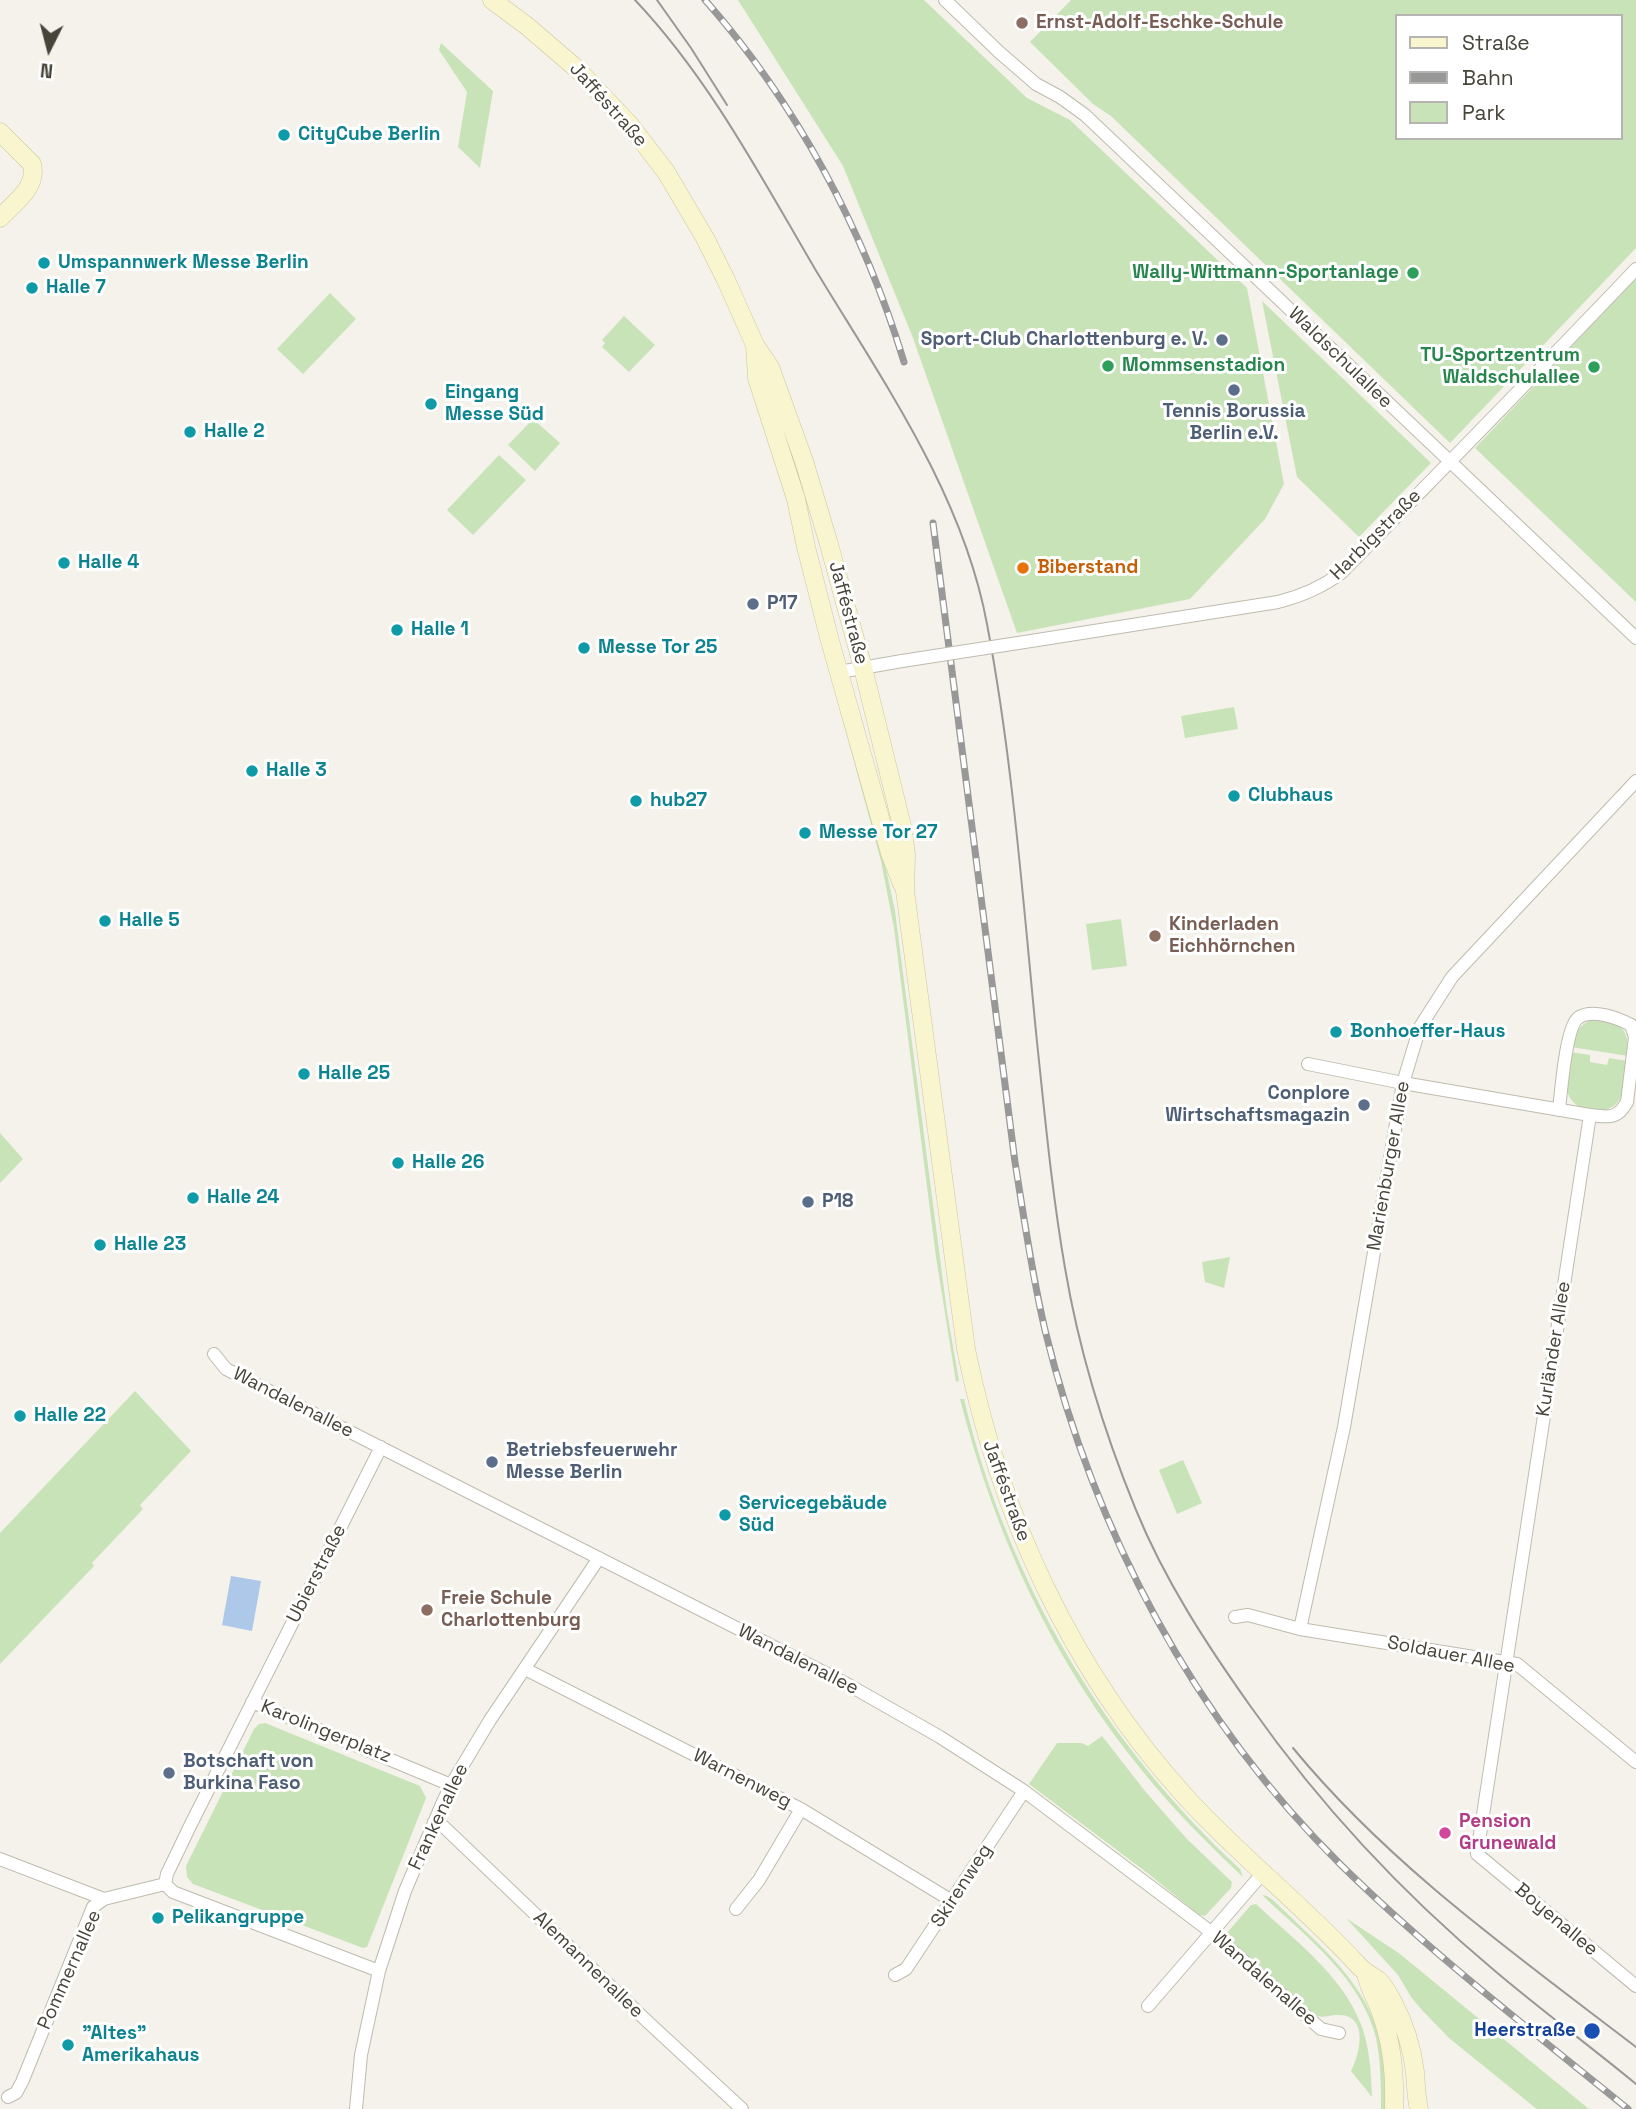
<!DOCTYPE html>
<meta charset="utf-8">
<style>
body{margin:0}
#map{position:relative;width:1636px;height:2109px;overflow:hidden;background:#f4f2eb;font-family:"Space Grotesk",sans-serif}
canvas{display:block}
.legend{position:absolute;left:1395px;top:14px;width:228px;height:126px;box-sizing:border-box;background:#fff;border:2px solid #b5b4b0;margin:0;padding:9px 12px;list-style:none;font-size:21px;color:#474439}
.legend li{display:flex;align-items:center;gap:14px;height:35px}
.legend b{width:35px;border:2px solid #b5b4b0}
.north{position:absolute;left:14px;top:14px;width:70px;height:70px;-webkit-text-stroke:5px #fff;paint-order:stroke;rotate:186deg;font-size:19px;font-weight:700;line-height:28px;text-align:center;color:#474439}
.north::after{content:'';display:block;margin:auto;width:24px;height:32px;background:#474439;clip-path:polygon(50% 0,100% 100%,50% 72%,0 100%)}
</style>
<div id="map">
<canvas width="1636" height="2109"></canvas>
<ul class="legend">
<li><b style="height:9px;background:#f9f5cf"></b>Straße</li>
<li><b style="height:9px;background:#989898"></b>Bahn</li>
<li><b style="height:19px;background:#c9e3b8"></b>Park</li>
</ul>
<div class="north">N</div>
</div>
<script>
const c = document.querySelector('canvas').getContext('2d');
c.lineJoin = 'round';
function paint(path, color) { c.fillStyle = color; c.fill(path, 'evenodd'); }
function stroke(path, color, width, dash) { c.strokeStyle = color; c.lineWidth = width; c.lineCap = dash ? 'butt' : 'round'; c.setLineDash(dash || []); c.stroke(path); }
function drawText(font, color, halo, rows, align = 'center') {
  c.font = font + ' "Space Grotesk",sans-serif'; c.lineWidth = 6; c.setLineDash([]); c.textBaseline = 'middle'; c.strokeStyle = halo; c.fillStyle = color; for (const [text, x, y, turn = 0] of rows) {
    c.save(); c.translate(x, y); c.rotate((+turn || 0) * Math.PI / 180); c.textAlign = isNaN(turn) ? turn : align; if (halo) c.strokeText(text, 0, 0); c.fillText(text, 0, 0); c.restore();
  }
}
paint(new Path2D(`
 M738,0H924L1027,98L1070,120L1247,288L1284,484L1265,519L1190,599L1017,633L913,338L843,166Z
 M1071,0H1636V248L1450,443L1111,116L1093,104L1030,42ZM1396,16H1620V138H1396Z
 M441,43L493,91L480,168L458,147L467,92L439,50Z
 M1636,279V602L1475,448Z
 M330,293L356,319L303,374L277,349Z
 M1262,301L1431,463L1359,537L1297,477Z
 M624,316L655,345L629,372L602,347L605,343L602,340Z
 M533,419L560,443L535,471L508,445Z
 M499,455L526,480L473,535L447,510Z
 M838,703L842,704L882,850L895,911L947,1312L959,1381L956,1382L936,1257L894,928L881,861Z
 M1234,707L1238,729L1185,738L1181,716Z
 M1121,919L1127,966L1092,970L1086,924Z
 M1594,1019C1621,1024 1629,1026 1628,1056L1571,1047C1575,1033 1579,1024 1594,1019Z
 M1571,1052L1590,1055V1062L1607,1065L1609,1058L1628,1061C1626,1072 1626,1089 1620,1099C1608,1119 1572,1114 1567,1090C1565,1079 1569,1063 1571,1052Z
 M0,1133L23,1159L0,1183Z
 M1230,1257L1224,1288L1205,1282L1202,1262Z
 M135,1391L191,1451L140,1505L143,1509L92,1563L94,1566L0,1664V1533Z
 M960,1399H964C1007,1580 1104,1743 1240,1869L1243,1877C1208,1844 1174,1810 1144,1773C1054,1664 995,1536 960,1399Z
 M1183,1460L1202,1503L1177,1514L1159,1470Z
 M265,1723L420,1786L426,1798L367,1947L363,1948L193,1884L187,1877L186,1866L254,1729L259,1724Z
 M1102,1736L1145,1791L1186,1838L1232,1882L1231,1888L1205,1916L1199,1915L1150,1875L1029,1784L1057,1743H1082L1088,1746Z
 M1262,1895L1267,1896L1273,1900C1319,1945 1374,1987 1383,2055C1386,2073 1385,2091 1385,2109H1381C1381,2085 1381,2062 1376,2038C1361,1977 1305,1936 1262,1895Z
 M1256,1904C1293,1939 1341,1974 1360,2022C1370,2046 1371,2072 1372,2097L1351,2071C1360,2055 1369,2016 1340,2015C1329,2014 1323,2020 1312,2014L1229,1941L1226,1934L1251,1905Z
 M1346,1918L1400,1954L1589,2109H1537L1533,2106L1449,2038L1421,2009L1411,1997L1398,1975Z`), '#c9e3b8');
paint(new Path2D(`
 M231,1576L261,1581L252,1631L222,1625Z`), '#aec8ea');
const street = new Path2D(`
 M945,0L999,52L1036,84L1060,97L1085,115L1636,638
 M1031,641L1278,602C1302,596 1321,588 1341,573C1440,472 1539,371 1636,269
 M839,672L902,661
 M1308,1064L1403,1083L1590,1115C1608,1117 1617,1120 1627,1102L1635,1037L1631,1025C1618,1018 1592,1008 1578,1018C1566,1027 1561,1092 1559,1110
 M1590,1115L1477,1854L1636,1986
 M214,1354L226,1369L847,1684L940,1737L1024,1791L1211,1932L1321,2029L1339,2033
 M1235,1617L1248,1615L1300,1629L1517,1664L1636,1762
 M1300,1629L1344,1427L1403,1083L1420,1027L1452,977L1636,781
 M525,1669L801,1809L952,1901
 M252,1702L451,1785
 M434,1822L444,1827L649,2023L742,2109
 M0,1859L104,1899
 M165,1884L167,1874L190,1826L381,1447
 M165,1884L173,1892L379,1971
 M736,1909L759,1880L801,1809
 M895,1975L906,1969L1024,1791
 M1148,2006L1262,1874
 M8,2097L16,2093L22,2082L93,1907L104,1899L165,1884
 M356,2109L361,2055L379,1971L405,1891L442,1804L451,1785L490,1720L599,1558`);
const secondary = new Path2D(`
 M492,0L527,26L577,69L630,125L666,172L705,238L726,280L755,345L770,367L804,461L828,541L863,668L903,830L906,855L905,891L966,1349C999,1513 1071,1670 1184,1795C1238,1855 1303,1905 1358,1965C1364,1972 1371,1975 1378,1980C1384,1985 1389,1995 1393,2002C1404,2023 1412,2048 1415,2072C1416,2085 1416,2097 1419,2109
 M0,132L32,164C38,187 14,203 0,218
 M755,345L757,378L796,499L806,547L830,641L890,853L902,884
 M1366,1973C1368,1985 1373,1994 1378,2005C1392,2040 1395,2071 1394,2109`);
stroke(street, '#bebbae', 14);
stroke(secondary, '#cbc69d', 19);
stroke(street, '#fff', 12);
stroke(secondary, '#f9f5cf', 18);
stroke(new Path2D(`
 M635,0C709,78 761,177 815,269C882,380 963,494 987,624C1013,761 1023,902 1037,1042C1045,1117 1052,1193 1065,1268C1079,1351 1104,1432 1136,1510C1165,1581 1207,1645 1251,1707C1320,1805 1403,1894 1495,1971C1541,2010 1590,2046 1636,2084
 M657,0L691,48L727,105
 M1293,1748C1390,1866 1516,1955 1636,2047`), '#989898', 2);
const rail = new Path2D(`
 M705,0C796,103 864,230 904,362
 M933,523L1015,1162C1024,1218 1032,1275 1045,1330C1094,1531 1194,1720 1342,1866C1432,1954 1531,2030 1628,2109`);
stroke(rail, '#989898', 7);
stroke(rail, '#fff', 4.5, [13]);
const streetBridge = new Path2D(`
 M902,661L1031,641`);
stroke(streetBridge, '#bebbae', 14, []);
stroke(streetBridge, '#fff', 12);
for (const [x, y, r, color] of [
 [1022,23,7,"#8d6e63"],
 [284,135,7,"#0f9aa8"],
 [44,263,7,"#0f9aa8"],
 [1413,273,7,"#2e9e5b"],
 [32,288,7,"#0f9aa8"],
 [1222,340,7,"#5c6f8a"],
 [1108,366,7,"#2e9e5b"],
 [1594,367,7,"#2e9e5b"],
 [1234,390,7,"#5c6f8a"],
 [431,404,7,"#0f9aa8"],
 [190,432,7,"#0f9aa8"],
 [64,563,7,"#0f9aa8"],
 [1023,568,7,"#e8710a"],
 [753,604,7,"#5c6f8a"],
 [397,630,7,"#0f9aa8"],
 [584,648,7,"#0f9aa8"],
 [252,771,7,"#0f9aa8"],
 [1234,796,7,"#0f9aa8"],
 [636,801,7,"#0f9aa8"],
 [805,833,7,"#0f9aa8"],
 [105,921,7,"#0f9aa8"],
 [1155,936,7,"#8d6e63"],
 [1336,1032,7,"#0f9aa8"],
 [304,1074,7,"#0f9aa8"],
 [1364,1105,7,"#5c6f8a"],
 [398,1163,7,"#0f9aa8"],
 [193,1198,7,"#0f9aa8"],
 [808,1202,7,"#5c6f8a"],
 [100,1245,7,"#0f9aa8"],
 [20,1416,7,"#0f9aa8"],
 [492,1462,7,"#5c6f8a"],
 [725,1515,7,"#0f9aa8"],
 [427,1610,7,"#8d6e63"],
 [169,1773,7,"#5c6f8a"],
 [1445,1833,7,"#d1479c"],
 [158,1918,7,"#0f9aa8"],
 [1592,2031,9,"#1a4fb4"],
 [68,2045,7,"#0f9aa8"]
]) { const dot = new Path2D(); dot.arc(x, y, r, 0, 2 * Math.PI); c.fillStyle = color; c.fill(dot); stroke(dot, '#fff', 2.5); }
drawText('bold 19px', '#785e54', '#fff', [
 ["Ernst-Adolf-Eschke-Schule",1036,23],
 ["Kinderladen",1169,925],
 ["Eichhörnchen",1169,947],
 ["Freie Schule",441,1599],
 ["Charlottenburg",441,1621]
], 'left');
drawText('19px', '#474439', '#fff', [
 ["Jafféstraße",608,105,48],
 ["Waldschulallee",1340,358,44],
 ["Harbigstraße",1376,535,-45],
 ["Jafféstraße",848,613,75],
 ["Marienburger Allee",1389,1166,-80],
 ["Kurländer Allee",1554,1349,-81],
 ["Wandalenallee",293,1403,27],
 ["Jafféstraße",1006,1491,70],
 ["Ubierstraße",317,1574,-63],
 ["Soldauer Allee",1451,1655,11],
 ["Wandalenallee",798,1660,27],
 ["Karolingerplatz",326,1732,22],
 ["Warnenweg",742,1779,27],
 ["Frankenallee",439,1817,-65],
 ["Skirenweg",962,1886,-57],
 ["Boyenallee",1556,1920,40],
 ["Alemannenallee",588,1965,44],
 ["Pommernallee",70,1970,-66],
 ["Wandalenallee",1264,1979,41]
]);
drawText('bold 19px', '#0d838f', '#fff', [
 ["CityCube Berlin",298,135],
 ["Umspannwerk Messe Berlin",58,263],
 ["Halle 7",46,288],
 ["Eingang",445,393],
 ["Messe Süd",445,415],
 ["Halle 2",204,432],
 ["Halle 4",78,563],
 ["Halle 1",411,630],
 ["Messe Tor 25",598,648],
 ["Halle 3",266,771],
 ["Clubhaus",1248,796],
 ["hub27",650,801],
 ["Messe Tor 27",819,833],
 ["Halle 5",119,921],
 ["Bonhoeffer-Haus",1350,1032],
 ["Halle 25",318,1074],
 ["Halle 26",412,1163],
 ["Halle 24",207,1198],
 ["Halle 23",114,1245],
 ["Halle 22",34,1416],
 ["Servicegebäude",739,1504],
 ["Süd",739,1526],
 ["Pelikangruppe",172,1918],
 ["\"Altes\"",82,2034],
 ["Amerikahaus",82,2056]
], 'left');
drawText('bold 19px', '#27864d', '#fff', [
 ["Wally-Wittmann-Sportanlage",1399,273],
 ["TU-Sportzentrum",1580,356],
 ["Waldschulallee",1580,378],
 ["Mommsenstadion",1122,366,"left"]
], 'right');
drawText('bold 19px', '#4e5e75', '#fff', [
 ["Sport-Club Charlottenburg e. V.",1208,340,"right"],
 ["Tennis Borussia",1234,412,"center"],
 ["Berlin e.V.",1234,434,"center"],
 ["P17",767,604],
 ["Conplore",1350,1094,"right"],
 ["Wirtschaftsmagazin",1350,1116,"right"],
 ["P18",822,1202],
 ["Betriebsfeuerwehr",506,1451],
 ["Messe Berlin",506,1473],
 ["Botschaft von",183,1762],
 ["Burkina Faso",183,1784]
], 'left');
drawText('bold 19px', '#c56008', '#fff', [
 ["Biberstand",1037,568]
], 'left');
drawText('bold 19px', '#b23c85', '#fff', [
 ["Pension",1459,1822],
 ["Grunewald",1459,1844]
], 'left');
drawText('bold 19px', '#164399', '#fff', [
 ["Heerstraße",1576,2031]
], 'right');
</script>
